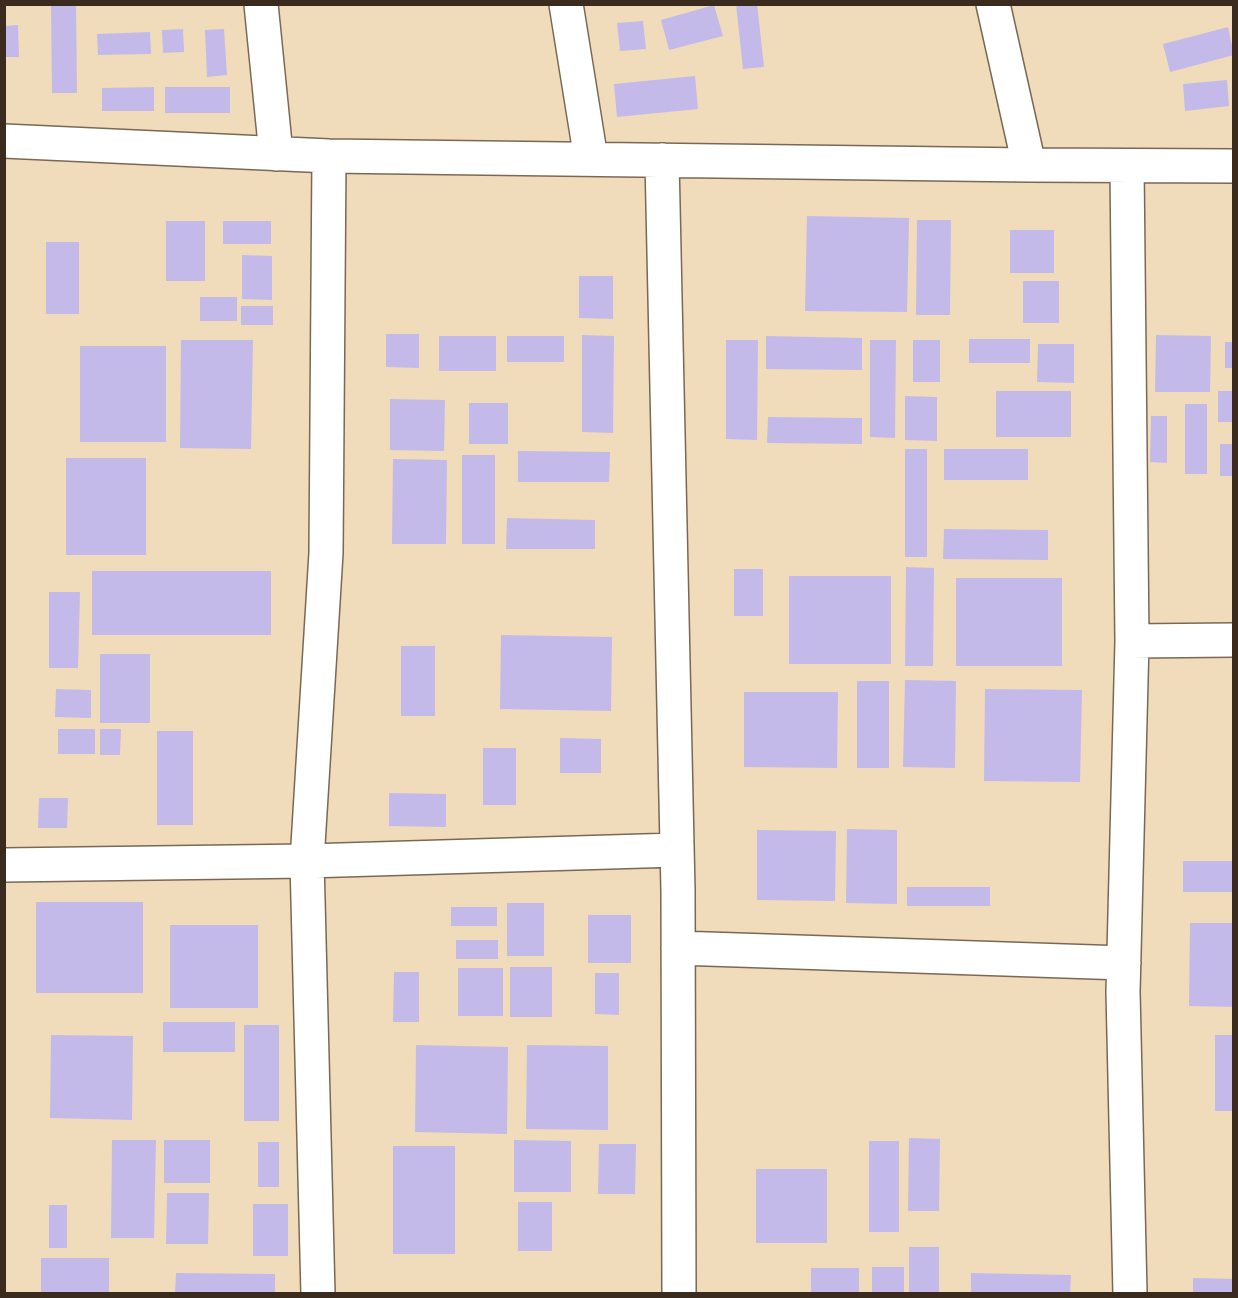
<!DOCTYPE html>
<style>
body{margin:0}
#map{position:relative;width:1238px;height:1298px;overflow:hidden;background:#f0dcba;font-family:Sriracha,sans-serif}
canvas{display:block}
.frame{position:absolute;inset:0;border:6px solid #3b2a1e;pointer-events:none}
</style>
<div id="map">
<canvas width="1238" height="1298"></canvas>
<div class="frame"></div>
</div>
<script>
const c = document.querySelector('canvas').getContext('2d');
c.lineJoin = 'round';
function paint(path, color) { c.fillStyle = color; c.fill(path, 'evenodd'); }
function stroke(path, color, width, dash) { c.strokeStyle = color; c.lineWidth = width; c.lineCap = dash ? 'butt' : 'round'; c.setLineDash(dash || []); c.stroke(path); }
paint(new Path2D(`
 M51,4H76L77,93H52Z
 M736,4H757L764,67L743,69Z
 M714,5L723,36L669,50L661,20Z
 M643,21L646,49L620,51L617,23Z
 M18,25L19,57H4V26Z
 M1228,27L1234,55L1170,72L1163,44Z
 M183,29L184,52L163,53L162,30Z
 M224,29L227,75L207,77L205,30Z
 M150,32L151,54L98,55L97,34Z
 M695,76L698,109L617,117L614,84Z
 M1227,80L1229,106L1185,111L1183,84Z
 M154,87V111H102V88Z
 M165,87H230V113H165Z
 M807,216L909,218L907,312L805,311Z
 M917,220H951L950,315H916Z
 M166,221H205V281H166Z
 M223,221H271V244H223Z
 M1010,230H1054V273H1010Z
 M46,242H79V314H46Z
 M242,255L272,256V300L242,299Z
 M579,276H613V319L579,318Z
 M1023,281H1059V323H1023Z
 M200,297H237V321H200Z
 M241,306H273V325H241Z
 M386,334H419V368L386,367Z
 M582,335L614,336L613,433L582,432Z
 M1156,335L1211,336L1210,392H1155Z
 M439,336H496V371H439Z
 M507,336H564V362H507Z
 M766,336L862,338V370L766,369Z
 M969,339H1030V363H969Z
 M181,340H253L251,449L180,448Z
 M726,340H758L757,440L726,439Z
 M870,340H896L895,438L870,437Z
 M913,340H940V382H913Z
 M1225,342H1234V368H1225Z
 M1038,344H1074V383L1037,382Z
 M80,346H166V442H80Z
 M996,391H1071V437H996Z
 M1218,391H1234V422H1218Z
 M905,396L937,397V441L905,440Z
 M390,399L445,400L444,451L390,450Z
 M469,403H508V444H469Z
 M1185,404H1207V474H1185Z
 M1151,416H1167V463L1150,462Z
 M768,417L862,418V444L767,443Z
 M1220,444H1234V476H1220Z
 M905,449H927V557H905Z
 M944,449H1028V480H944Z
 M518,451L610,452L609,482H518Z
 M462,455H495V544H462Z
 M66,458H146V555H66Z
 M393,459L447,460L446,544H392Z
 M507,518L595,520V549H506Z
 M944,529L1048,530V560L943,559Z
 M906,567L934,568L933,666H905Z
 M734,569H763V616H734Z
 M92,571H271V635H92Z
 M789,576H891V664H789Z
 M956,578H1062V666H956Z
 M49,592H80L78,668H49Z
 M501,635L612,637L611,711L500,709Z
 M401,646H435V716H401Z
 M100,654H150V723H100Z
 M905,680L956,681L955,768L903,767Z
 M857,681H889V768H857Z
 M56,689L91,690V718L55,717Z
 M985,689L1082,690L1080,782L984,781Z
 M744,692H838L837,768L744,767Z
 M58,729H95V754H58Z
 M100,729H121L120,755H100Z
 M157,731H193V825H157Z
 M560,738L601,739V773H560Z
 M483,748H516V805H483Z
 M389,793L446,794V827L389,826Z
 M39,798H68L67,828H38Z
 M847,829L897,830V904L846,903Z
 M757,830L836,831L835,901L757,900Z
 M1183,861H1234V892H1183Z
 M907,887H990V906H907Z
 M36,902H143V993H36Z
 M507,903H544V956H507Z
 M451,907H497V926H451Z
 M588,915H631V963H588Z
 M1190,923H1234V1007L1189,1006Z
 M170,925H258V1008H170Z
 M456,940H498V959H456Z
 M510,967H552V1017H510Z
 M458,968H503V1016H458Z
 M394,972H419V1022H393Z
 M595,973H619V1015L595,1014Z
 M163,1022H235V1052H163Z
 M244,1025H279V1121H244Z
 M51,1035L133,1036L132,1120L50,1118Z
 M1215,1035H1234V1111H1215Z
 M416,1045L508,1047L507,1134L415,1132Z
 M527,1045L608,1046V1130L526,1129Z
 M909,1138L940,1139L939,1211H908Z
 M112,1140H156L154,1238H111Z
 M164,1140H210V1183H164Z
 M514,1140L571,1141V1192H514Z
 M869,1141H899V1232H869Z
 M258,1142H279V1187H258Z
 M599,1144H636L635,1194H598Z
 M393,1146H455V1254H393Z
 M756,1169H827V1243H756Z
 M167,1193H209L208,1244H166Z
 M518,1202H552V1251H518Z
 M253,1204H288V1256H253Z
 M49,1205H67V1248H49Z
 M909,1247H939V1294H909Z
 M41,1258H109V1294H41Z
 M872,1267H904V1294H872Z
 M811,1268H859V1294H811Z
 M176,1273L275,1274V1294H175Z
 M971,1273L1071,1275L1070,1294H971Z
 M1193,1278L1234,1279V1294H1193Z`), '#c3bae9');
const minor = new Path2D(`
 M261,4L276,154
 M566,4L591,159
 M993,4L1029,165
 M4,141L329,156L1029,165L1234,166
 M662,160L678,891L679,1294
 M1127,166L1132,641L1123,992L1130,1294
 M1132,641L1234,640
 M4,865L307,861L677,850
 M678,948L1124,963
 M318,1294L307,861L326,553L329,156`);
stroke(minor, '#7a6855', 36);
stroke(minor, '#fff', 33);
</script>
